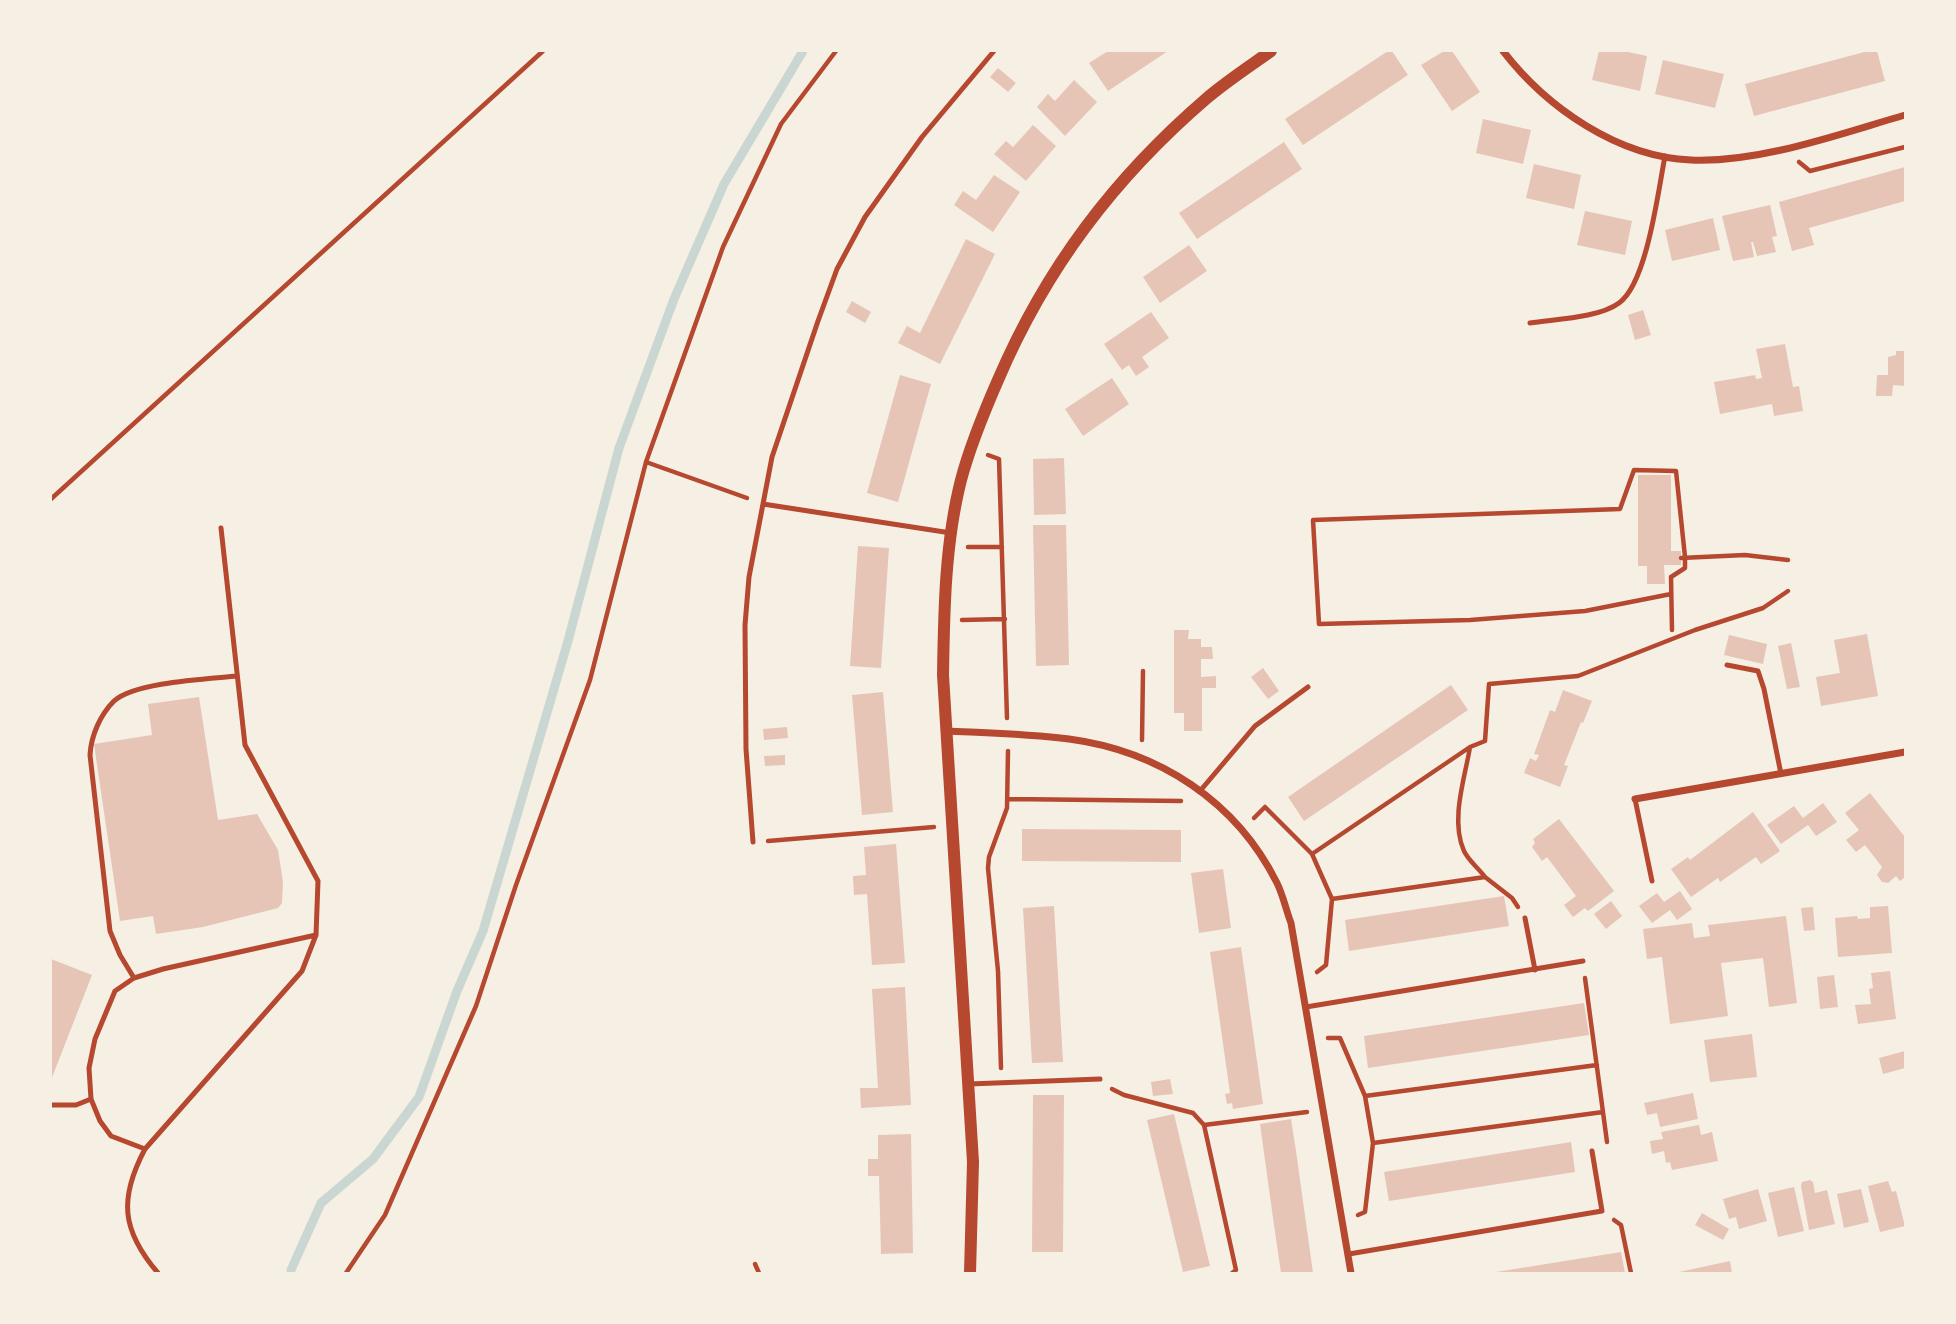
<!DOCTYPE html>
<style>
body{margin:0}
#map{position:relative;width:1956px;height:1324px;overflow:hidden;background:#f6efe4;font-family:"Source Serif 4",serif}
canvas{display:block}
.frame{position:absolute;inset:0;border:52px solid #f6efe4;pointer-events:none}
</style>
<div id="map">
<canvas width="1956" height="1324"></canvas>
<div class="frame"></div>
</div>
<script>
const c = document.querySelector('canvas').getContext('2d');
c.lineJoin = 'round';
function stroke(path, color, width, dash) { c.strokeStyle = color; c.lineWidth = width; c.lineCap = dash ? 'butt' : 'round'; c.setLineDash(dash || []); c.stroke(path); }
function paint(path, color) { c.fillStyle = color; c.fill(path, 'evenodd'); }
stroke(new Path2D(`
 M291,1270L321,1203L373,1159L419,1097L457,991L483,931L568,641L619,448L674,299L724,184L803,51`), '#c9d6d2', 9);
paint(new Path2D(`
 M1108,51H1168L1108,91L1089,63Z
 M1388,51H1392L1408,75L1303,145L1285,119Z
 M1444,51H1452L1480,92L1452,111L1421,65Z
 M1599,51H1623L1647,56L1640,91L1592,80Z
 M1868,51H1877L1885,81L1754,116L1745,84Z
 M1663,60L1724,74L1715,108L1655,94Z
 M998,68L1016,83L1008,92L990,77Z
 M1074,80L1097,102L1065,136L1037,107L1048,94L1055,101Z
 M1483,119L1531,130L1523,164L1476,153Z
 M1033,125L1056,146L1026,181L994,154L1006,141L1013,147Z
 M1284,142L1302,169L1197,239L1179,213Z
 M1534,164L1581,175L1574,209L1526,198Z
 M1905,167V201L1809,228L1814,245L1792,251L1779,202Z
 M994,175L1020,192L993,232L954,205L963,191L976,200Z
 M1770,205L1777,236L1772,237L1776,252L1757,256L1753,242H1751L1754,257L1733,261L1722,216Z
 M1585,211L1632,221L1625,255L1577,245Z
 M1713,218L1720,250L1672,261L1665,230Z
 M966,239L995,254L940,364L898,343L907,326L920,333Z
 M1189,245L1207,271L1160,303L1143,277Z
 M852,301L871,312L865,323L846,312Z
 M1643,310L1651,335L1635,340L1628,315Z
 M1151,312L1169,338L1142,357L1149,367L1136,376L1129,365L1122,370L1104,344Z
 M1785,344L1793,387L1799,386L1803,411L1774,416L1772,404L1720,414L1714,382L1755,375L1756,379L1762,378L1756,349Z
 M1896,351H1905V386L1893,385L1892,396H1876L1877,375H1888V357L1896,355Z
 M900,375L931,384L898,502L867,493Z
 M1112,378L1129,404L1083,436L1065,409Z
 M1064,458L1066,514L1034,515L1033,459Z
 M1638,475H1671V551H1681V565H1664L1665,584H1647V566H1638Z
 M1033,525H1066L1069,665L1036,666Z
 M858,546L889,548L881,668L850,666Z
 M1174,630H1189L1188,639H1201V647H1212L1213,659H1201V677L1216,676V688H1202V731H1184V713H1174Z
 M1867,634L1878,696L1821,706L1816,677L1840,673L1834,640Z
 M1729,635L1767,644L1763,664L1724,655Z
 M1791,643L1800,687L1787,689L1778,646Z
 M1263,668L1279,691L1268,699L1251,677Z
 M1451,685L1468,710L1304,821L1288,797Z
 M1563,690L1592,701L1583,723L1581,722L1564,765L1568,766L1560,787L1524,773L1530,758L1536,761L1539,755L1534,754L1550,710L1555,712Z
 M883,692L893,812L862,815L852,695Z
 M199,697L218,820L257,814L278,850L283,882L282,903L278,908L203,927L156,934L153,916L120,921L94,744L152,735L148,704Z
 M787,727L788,738L764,740L763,729Z
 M785,755V765L765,766L764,756Z
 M1870,793L1905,837V877L1900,881L1896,876L1888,883L1882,882L1877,875L1882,867L1865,845L1856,852L1846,840L1859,830L1845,813Z
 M1823,803L1837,822L1816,836L1808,825L1781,844L1767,825L1794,806L1803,818Z
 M1753,812L1780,851L1761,864L1756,857L1720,882L1718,878L1691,897L1671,869L1688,857L1690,860Z
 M1559,819L1614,891L1588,911L1585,908L1573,917L1564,905L1576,896L1547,857L1542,861L1532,847L1535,843L1533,839Z
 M1022,829L1181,830V862L1022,861Z
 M896,844L905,963L872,965L867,894L854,895L853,876L866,875L864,847Z
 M1223,869L1231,928L1199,933L1191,873Z
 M1680,891L1692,909L1677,920L1670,910L1652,923L1639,906L1657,893L1664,902Z
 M1504,896L1509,926L1349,951L1345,920Z
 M1611,901L1622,916L1606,929L1594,914Z
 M1054,906L1063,1062L1032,1063L1023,908Z
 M1888,906L1892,953L1838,957L1835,918L1857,916L1858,919L1870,918V907Z
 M1813,907L1815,930L1804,931L1801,908Z
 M1786,916L1797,1003L1769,1007L1763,958L1721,963L1728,1016L1670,1024L1662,957L1647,959L1643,929L1692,923L1694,938L1710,936L1708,925Z
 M1241,947L1263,1104L1233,1109L1232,1103L1227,1104L1225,1094L1230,1093L1210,952Z
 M51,959L92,975L51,1080Z
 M1890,971L1896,1019L1858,1024L1855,1005L1871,1004L1869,989L1873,988L1871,973Z
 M1834,975L1838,1007L1820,1009L1817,977Z
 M905,987L911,1105L861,1108L860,1088H878L872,989Z
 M1584,1003L1589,1035L1368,1068L1364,1036Z
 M1752,1034L1757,1077L1710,1082L1704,1040Z
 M1905,1051V1068L1883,1074L1879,1058Z
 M1170,1079L1173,1094L1153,1096L1151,1082Z
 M1693,1093L1698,1119L1660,1127L1657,1113L1647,1115L1644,1103Z
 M1033,1095H1064L1063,1252H1032Z
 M1174,1114L1210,1266L1183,1272L1147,1120Z
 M1291,1119L1296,1151L1313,1273H1281L1273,1218L1260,1124Z
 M1699,1125L1701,1135L1712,1132L1718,1161L1672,1170L1670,1162L1666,1163L1664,1151L1652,1154L1650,1141L1663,1139L1661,1132Z
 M911,1134L913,1253L881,1254L879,1176H868V1159H878V1135Z
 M1571,1142L1575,1172L1389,1201L1384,1172Z
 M1810,1180L1813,1182L1815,1193L1827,1190L1835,1224L1809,1230L1801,1186L1802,1182Z
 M1888,1181L1892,1192L1896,1191L1905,1226L1880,1232L1868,1186Z
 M1794,1187L1804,1231L1778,1237L1768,1193Z
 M1758,1189L1767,1221L1739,1229L1736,1217L1729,1219L1723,1199Z
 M1861,1189L1869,1222L1844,1228L1837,1194Z
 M1702,1213L1729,1229L1723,1240L1695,1225Z
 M1621,1252L1625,1273H1496V1272Z
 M1730,1261L1732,1273H1680L1679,1272Z`), '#e6c5b7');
stroke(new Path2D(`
 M1799,162L1810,171L1905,147
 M988,455L999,459L1007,718
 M646,462L747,498
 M51,499L543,51
 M968,547H1002
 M1681,558L1745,555L1788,560
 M1671,594L1585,611L1470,620L1319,624L1313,520L1620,509L1634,470L1676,471L1685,557V568L1671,577L1672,630
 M962,620L1005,619
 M1142,740L1143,671
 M1470,747L1485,741L1489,684L1578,676L1695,630L1763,608L1788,591
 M1009,799L1181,801
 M1254,818L1265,807L1312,854L1332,899L1326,965L1317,972
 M768,841L934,827
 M1312,854L1470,747C1465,778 1450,820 1464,851C1468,860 1479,869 1485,877L1332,899
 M1485,877L1512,898L1518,907
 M1585,978L1607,1142
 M1328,1038H1340L1365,1096L1373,1143L1365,1212L1358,1215
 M1001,1068L998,971L988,868L989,857L1007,808L1008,751
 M1112,1089L1124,1095L1193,1113L1204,1125
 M1365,1096L1597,1065
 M1373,1143L1603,1112
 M1614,1220L1621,1225L1631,1273
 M755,1264L759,1273
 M346,1273L385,1215L476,1006L516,885L590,680L646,462L723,247L781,124L836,51
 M1232,1273L1236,1270L1204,1125L1307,1112`), '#b5482f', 4.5);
stroke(new Path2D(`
 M1530,323C1555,319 1599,318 1619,303C1647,283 1658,192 1665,156
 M763,504L951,533
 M1727,665L1758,671L1764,689L1781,774
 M1200,791L1255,726L1308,687
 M1635,799L1652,881
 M753,842L746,749L745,625L749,577L772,457L818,321L837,269L865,217L922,137L994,51
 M1525,918L1535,970
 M134,978L120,955L110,931L90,755C91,736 100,715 114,701C135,682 208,679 237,676
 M1306,1007L1583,961
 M969,1084L1100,1079
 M51,1105H76L91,1099
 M145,1149L111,1136L100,1121L91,1099L89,1068L95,1039L115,991L134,978L163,969L316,935
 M1349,1254L1602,1211L1592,1151
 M158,1273C121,1230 119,1198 145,1149L302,971L316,935L318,881L245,745L221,528`), '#b5482f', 5);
stroke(new Path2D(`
 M1503,51C1547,108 1618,157 1691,160C1760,163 1839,134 1905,115
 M946,731C987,733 1028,734 1069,739C1159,751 1236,801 1277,883C1283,895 1286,910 1291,923L1351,1273
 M1635,799L1905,752`), '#b5482f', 7);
stroke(new Path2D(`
 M970,1273L973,1162L943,675C944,610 945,543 961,480C970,446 984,412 998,380C1046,268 1114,178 1207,98C1227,81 1250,66 1271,51`), '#b5482f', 12);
</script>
